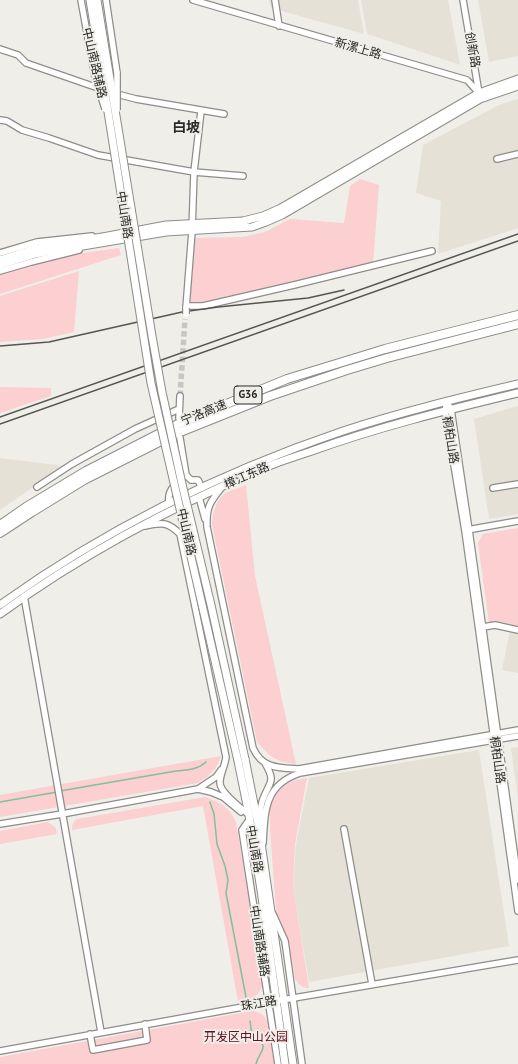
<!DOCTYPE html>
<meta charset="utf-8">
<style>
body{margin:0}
canvas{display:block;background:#efeee9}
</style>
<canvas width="518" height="1064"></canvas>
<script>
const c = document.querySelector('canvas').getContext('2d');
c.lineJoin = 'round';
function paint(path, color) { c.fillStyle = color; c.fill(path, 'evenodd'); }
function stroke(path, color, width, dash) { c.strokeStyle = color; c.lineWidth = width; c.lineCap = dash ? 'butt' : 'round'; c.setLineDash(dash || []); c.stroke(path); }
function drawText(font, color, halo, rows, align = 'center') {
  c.font = font + ' "PT Sans","Noto Sans SC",sans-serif'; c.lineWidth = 4; c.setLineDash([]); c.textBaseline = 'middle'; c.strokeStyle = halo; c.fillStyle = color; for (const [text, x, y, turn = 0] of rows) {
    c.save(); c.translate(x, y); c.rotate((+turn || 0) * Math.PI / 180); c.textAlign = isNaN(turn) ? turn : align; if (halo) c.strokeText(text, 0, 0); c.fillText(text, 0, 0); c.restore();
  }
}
paint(new Path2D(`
 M269,0H358L364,34L271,8Z
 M361,0H448L460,65L367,34Z
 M478,0H518V56L489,62Z
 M518,99V228L438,254L441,201L416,193L423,145L499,105Z
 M518,406V514L489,519L474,419Z
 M0,458L64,466L0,510Z
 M510,630L518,632V673L502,670Z
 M518,747V799L511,748Z
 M479,750L509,946L309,982L293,887L296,844L309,778Z`), '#e6e1d6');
paint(new Path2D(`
 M360,179L379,185L373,264L205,303H192L188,299L193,238L242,237L265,232L290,219L344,223L350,186Z
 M119,248L121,255L0,294V275L35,263L67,255Z
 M79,271L74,332L43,339L0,342V296Z
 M0,387L51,388V396L0,413Z
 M246,485L255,576L296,764C275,762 271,757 257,742L212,525C212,514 216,500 225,493C231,490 240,488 246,485Z
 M518,528V628L489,623L478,543L483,534Z
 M221,756C217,769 210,776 198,783L0,817V795Z
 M307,778L295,844L293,887L309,988L303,987L300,985L295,979L288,939L276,911L270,829V808L276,794L284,786L292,781Z
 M205,797C220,802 229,807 236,822L263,983C258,999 253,998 238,1001L203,806L72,830C72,825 73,822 77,819Z
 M48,822L56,828L57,834L0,844V831Z
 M252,1011C262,1012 266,1017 270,1026L275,1064H0V1057Z`), '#fccfd0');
stroke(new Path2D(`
 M60,791L176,771C188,770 197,770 206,762
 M0,802L57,792
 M210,802L214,814L217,844L225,866L228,880L226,893L246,997
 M250,1021L252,1035C272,1049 260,1048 256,1064`), '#80c19a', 1.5);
stroke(new Path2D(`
 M180,396L185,319`), '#c7c7c2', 5.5, [5.5, 3]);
const minor = new Path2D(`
 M81,0L95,77
 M106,0L117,73
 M193,0L467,80L479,93
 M275,0L279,26
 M463,0L479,93
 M0,49L18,55L26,63L101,89
 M113,93L136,99L224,114
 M0,120L7,121L22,130L49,138L98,155L194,172L243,176
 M497,159L518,154
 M0,253L37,242L92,236
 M0,271L31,262L79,250
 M186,306H203L294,285L432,251
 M186,308L192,231L194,172L201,111
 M447,401L445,411L465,531L518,911
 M449,406L451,409L469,530L518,880
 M179,418L180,396
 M180,438L186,475
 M37,487L72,464L135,429L179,409
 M222,487C210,502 206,507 207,527L253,748C262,769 280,768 299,769L518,730
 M493,488L518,484
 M199,497L205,519
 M169,503C167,489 176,484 186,475L191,480H198L202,488
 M145,526C162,522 168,522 180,534L226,757C225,766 220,774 220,782C219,792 241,808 249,815
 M467,530L518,521
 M24,596L101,1032
 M483,627L495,625L518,630
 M221,770L216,777L198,789L211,792L223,797L241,812
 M249,820L242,830L278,1064
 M0,824L62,814L198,789
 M259,824C260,816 260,806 263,799C270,781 276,782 265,763
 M344,829L372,984
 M263,843C265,811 264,785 300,773L518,736
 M273,914L285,941L302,1064
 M90,1034L93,1050L147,1040L145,1024
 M0,1051L276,1001L518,960`);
const major = new Path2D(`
 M90,0L102,74
 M97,0L109,73
 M0,260L37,248L108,236L166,225L243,221L263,216L281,208L479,93L518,79
 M0,265L35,254L166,232L252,227L266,222L282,215L480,99L518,86
 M0,605C104,530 222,472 343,431C401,412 459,398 518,384
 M0,614C81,555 171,507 264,468C278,462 294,457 309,452C378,427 447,410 518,393
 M245,759L259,829L293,1064
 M238,761L249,815L261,890L285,1064`);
const highway = new Path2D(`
 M0,525L26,507L86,471L178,424L287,379L385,349L518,315
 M0,533L32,512L84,480L175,434L270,396L347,370L387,358L518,324`);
stroke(minor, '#8e8d89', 8);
stroke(major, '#8e8d89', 9);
stroke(highway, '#8e8d89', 10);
stroke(minor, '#fff', 5.5);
stroke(major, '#fff', 7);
stroke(highway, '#fff', 8);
stroke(new Path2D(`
 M0,346L49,342L182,312L218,307L308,298L344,290
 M0,417L518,234
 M0,424L518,241`), '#555553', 1.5);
const minorBridge = new Path2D(`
 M117,73V110
 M95,77L105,109
 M186,314V308`);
const majorBridge = new Path2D(`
 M109,73L152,336L162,392L182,484L211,605L245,759
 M102,74L151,383L238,761`);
stroke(minorBridge, '#8e8d89', 8, []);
stroke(majorBridge, '#8e8d89', 9, []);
stroke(minorBridge, '#fff', 5.5);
stroke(majorBridge, '#fff', 7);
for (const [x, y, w] of [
 [248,395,28]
]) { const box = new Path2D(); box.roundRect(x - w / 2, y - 9, w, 18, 3); c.fillStyle = '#efeee9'; c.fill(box); stroke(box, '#292927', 1); }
drawText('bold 11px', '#292927', null, [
 ["G36",248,395]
]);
drawText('12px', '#292927', '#efeee9', [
 ["新漯上路",358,49,16],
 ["创新路",472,50,80],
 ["中山南路辅路",94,63,77],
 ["中山南路",124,215,81],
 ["宁洛高速",204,413,-22],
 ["桐柏山路",450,440,81],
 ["樟江东路",247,476,-24],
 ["中山南路",186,532,77],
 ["桐柏山路",497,760,82],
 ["中山南路",254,849,80],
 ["中山南路辅路",259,941,81],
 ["珠江路",259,1004,-10]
]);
drawText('12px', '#650f1f', '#efeee9', [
 ["开发区中山公园",246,1038]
]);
drawText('bold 14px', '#292927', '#efeee9', [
 ["白坡",186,128]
]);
</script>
